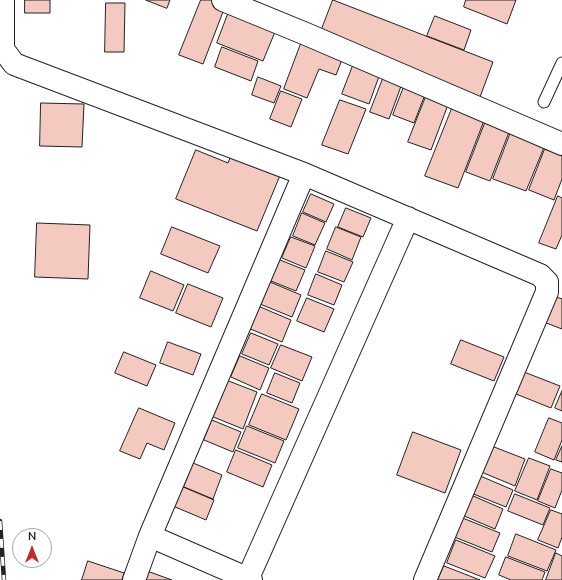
<!DOCTYPE html>
<style>
body{margin:0}
#map{position:relative;width:562px;height:580px;overflow:hidden;background:#fff;font-family:"Nunito Sans",sans-serif}
canvas{display:block}
.north{position:absolute;left:12px;top:528px;width:40px;height:40px;box-sizing:border-box;background:#fff;border:1px solid #a7a7a7;border-radius:50%;rotate:0deg;font-size:11px;font-weight:700;line-height:16px;text-align:center;color:#222}
.north::after{content:'';display:block;margin:auto;width:14px;height:18px;background:#c62828;clip-path:polygon(50% 0,100% 100%,50% 72%,0 100%)}
</style>
<div id="map">
<canvas width="562" height="580"></canvas>
<div class="north">N</div>
</div>
<script>
const c = document.querySelector('canvas').getContext('2d');
c.lineJoin = 'round';
function paint(path, color) { c.fillStyle = color; c.fill(path, 'evenodd'); }
function stroke(path, color, width, dash) { c.strokeStyle = color; c.lineWidth = width; c.lineCap = dash ? 'butt' : 'round'; c.setLineDash(dash || []); c.stroke(path); }
const building = new Path2D(`
 M25,0H50V13H25Z
 M146,0H170L167,8Z
 M201,0H216L226,4L203,64L179,55Z
 M333,0L493,62L480,97L320,34Z
 M466,0H516L507,24L464,7Z
 M106,3H125L124,52H105Z
 M230,9L277,27L263,61L217,43Z
 M435,16L471,30L464,50L427,36Z
 M302,41L343,57L336,75L319,69L307,98L284,89Z
 M222,47L258,61L251,81L215,67Z
 M356,58L382,68L369,104L342,94Z
 M386,71L404,78L389,119L370,112Z
 M258,77L281,86L274,103L252,95Z
 M405,84L426,92L414,123L393,115Z
 M281,91L302,99L291,127L270,119Z
 M427,94L449,102L431,150L408,142Z
 M340,100L366,109L348,154L322,145Z
 M41,103L84,104L82,147L40,146Z
 M453,106L485,118L458,188L425,176Z
 M487,118L511,127L490,181L466,172Z
 M511,132L545,145L526,191L493,179Z
 M545,149L562,156V179L554,200L529,190Z
 M196,150L228,163L232,153L281,173L257,231L176,199Z
 M311,194L334,204L326,222L303,212Z
 M558,196L562,198V235L556,249L539,243Z
 M346,208L371,218L363,237L338,227Z
 M302,213L325,223L315,245L293,236Z
 M37,223L90,225L88,279L35,277Z
 M172,227L220,246L208,273L161,254Z
 M336,227L361,237L352,260L327,249Z
 M291,237L315,246L306,268L282,258Z
 M326,251L353,262L344,282L318,272Z
 M280,260L305,270L296,291L271,281Z
 M151,271L184,285L173,311L140,298Z
 M316,274L342,285L334,305L308,295Z
 M270,282L301,295L292,317L260,304Z
 M188,284L223,298L211,327L176,313Z
 M551,295L562,299V329L541,321Z
 M307,298L334,309L324,332L297,321Z
 M258,306L291,320L282,342L248,328Z
 M251,333L278,344L269,365L242,354Z
 M461,340L504,357L494,381L451,364Z
 M168,342L201,354L193,375L160,363Z
 M281,345L312,357L302,381L271,368Z
 M124,352L156,365L147,386L115,373Z
 M240,356L269,368L260,390L231,377Z
 M524,372L560,386L551,408L516,394Z
 M275,373L300,383L292,403L267,393Z
 M226,380L257,392L243,429L211,416Z
 M562,391V411L555,408Z
 M262,394L299,409L286,440L249,425Z
 M139,408L175,423L164,450L147,443L140,459L120,451Z
 M549,418L562,423V440L554,460L535,452Z
 M212,420L241,432L233,452L204,440Z
 M247,426L284,441L275,463L238,448Z
 M413,432L461,450L445,493L397,475Z
 M489,445L525,459L515,486L479,471Z
 M562,446V462L556,460Z
 M236,450L272,465L263,487L227,472Z
 M529,458L550,466L537,500L515,491Z
 M193,463L222,475L213,499L184,487Z
 M551,469L562,473V490L555,508L538,501Z
 M478,475L513,490L506,507L471,493Z
 M181,486L214,500L206,520L173,506Z
 M515,494L550,508L543,525L508,511Z
 M471,495L503,509L495,529L462,515Z
 M551,510L562,514V537L558,548L538,540Z
 M460,517L500,533L492,552L452,536Z
 M516,534L556,550L547,571L508,556Z
 M456,540L495,556L485,578L447,563Z
 M556,553L562,556V580H546Z
 M506,557L545,572L542,580H511L499,575Z
 M88,561L124,573L122,580H82Z
 M444,566L480,580H438Z
 M147,571L172,580H143Z`);
paint(building, '#f3c9c0');
stroke(building, '#222', 1);
const lane = new Path2D(`
 M544,102L562,63`);
const street = new Path2D(`
 M3,0V49L14,64L304,174L540,275L547,282V292L425,580
 M223,0L306,34L562,144
 M248,578L408,218
 M134,580L150,536
 M251,580L150,536L304,174`);
stroke(lane, '#222', 13);
stroke(street, '#222', 24);
stroke(lane, '#fff', 11);
stroke(street, '#fff', 22);
const rail = new Path2D(`
 M0,521L4,580`);
stroke(rail, '#222', 4.5);
stroke(rail, '#fff', 3, [9]);
</script>
